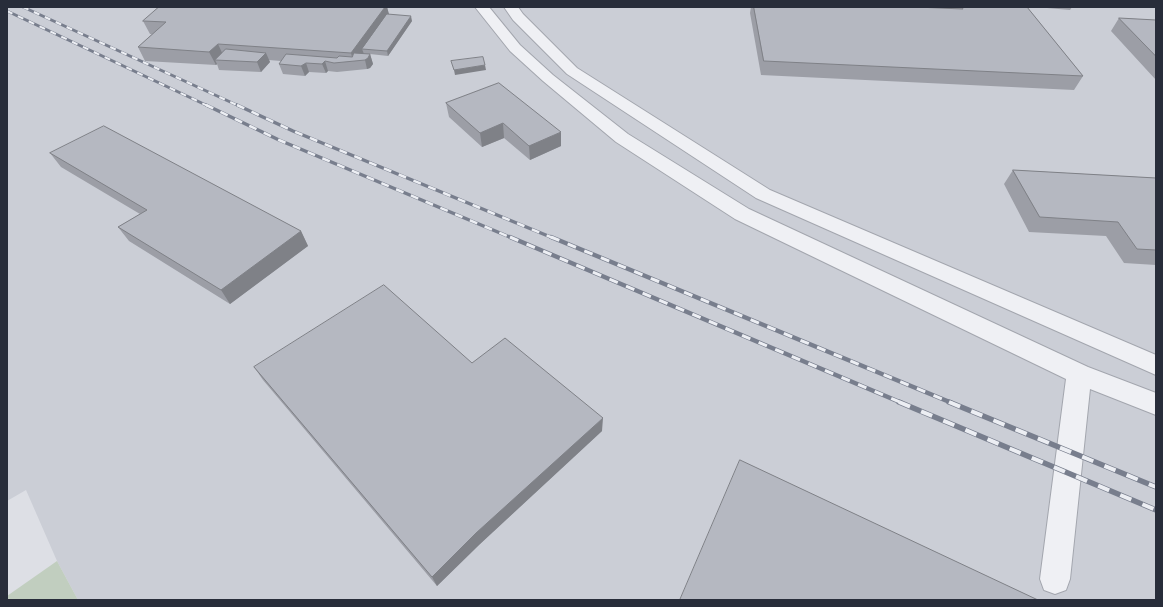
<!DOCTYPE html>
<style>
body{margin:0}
#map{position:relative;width:1163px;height:607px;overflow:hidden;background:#dddfe5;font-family:Roboto,sans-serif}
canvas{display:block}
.frame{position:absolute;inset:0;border:8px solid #282d3a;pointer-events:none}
</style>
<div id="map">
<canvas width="1163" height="607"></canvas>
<div class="frame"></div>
</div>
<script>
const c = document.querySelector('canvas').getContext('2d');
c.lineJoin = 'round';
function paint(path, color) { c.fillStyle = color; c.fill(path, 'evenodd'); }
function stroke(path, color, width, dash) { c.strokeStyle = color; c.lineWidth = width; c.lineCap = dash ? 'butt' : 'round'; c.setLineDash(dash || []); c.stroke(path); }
paint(new Path2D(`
 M7,7H1156V600H78L57,561L26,490L7,501Z`), '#cbced6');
paint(new Path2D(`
 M57,561L78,600H7V596Z`), '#c1cebf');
const minor = new Path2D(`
 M475,7H489L520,45L553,75L628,134L749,209L1088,367L1156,393V415L1090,389L1070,579L1066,590L1055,594L1044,590L1040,579L1066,379L735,219L616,142L543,81L510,51Z
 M504,7H518L523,14L577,68L770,190L1156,355V375L756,198L567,74L513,20Z`);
stroke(minor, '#a3a6ae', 2);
paint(minor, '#eff0f4');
const railFar3 = new Path2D(`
 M23,7L239,106
 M7,11L208,106`);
const railFar2 = new Path2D(`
 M206,105L279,140L512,238
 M237,105L293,131L553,238`);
const railFar1 = new Path2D(`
 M510,237L902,403
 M551,237L952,403`);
const rail = new Path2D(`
 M899,402L1156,510
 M949,402L1156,487`);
stroke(railFar3, '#787e8d', 3);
stroke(railFar2, '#787e8d', 3.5);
stroke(railFar1, '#787e8d', 4.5);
stroke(rail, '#787e8d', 5.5);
stroke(railFar3, '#eceef3', 2, [6]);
stroke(railFar2, '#eceef3', 2.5, [8]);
stroke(railFar1, '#eceef3', 3, [9]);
stroke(rail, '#eceef3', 4, [12]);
paint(new Path2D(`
 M159,7H387L389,15L412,21L388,56L370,54L373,64L370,68L367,69L337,72L328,71L326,73L309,72L305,76L283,74L279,64L281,61L269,60L270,62L261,72L219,70L217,64L216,65L145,61L138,47L152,34H150L143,21Z
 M751,7H916L948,8V7H1027L1083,76L1074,90L761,75L750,13Z
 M1046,7H1072L1070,10L1047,8Z
 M1119,18L1156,20V80L1111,31Z
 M499,83L561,146L530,160L504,138L482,147L449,117L446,103Z
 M50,153L301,231L308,246L230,304L129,241L118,227L140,214L61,167Z
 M1013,170L1156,178V265L1124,263L1106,236L1029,232L1004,184Z
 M472,363L602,431L480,544L437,586L263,380L254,367Z`), '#9c9ea6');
paint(new Path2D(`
 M385,7H387L390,18L362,49L364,54L353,61L351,53Z
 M411,16L412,21L388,56L387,51Z
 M218,44L224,57L215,60L217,64L216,65L209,52Z
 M266,53L270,62L261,72L257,62Z
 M370,54L373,64L370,68L367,69L365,60Z
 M325,61L328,71L326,73L322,64Z
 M306,63L309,72L305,76L301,66Z
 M485,65L486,70L455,75L454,70Z
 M503,123L504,138L482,147L480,133Z
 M561,132V146L530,160L529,146Z
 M301,231L308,246L230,304L221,290Z
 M603,418L602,431L480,544L437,586L432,577L476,533Z`), '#7f8187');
const building = new Path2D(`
 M159,7H385L351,53L218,44L209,52L138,47L166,22L143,21Z
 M754,7H916L963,9L962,7H1027L1083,76L764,61Z
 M387,14L411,16L387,51L362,49Z
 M1119,18L1156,20V56Z
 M226,49L266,53L257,62L215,60Z
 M354,53L370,54L368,58L365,60L334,63L325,61L322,64L306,63L301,66L279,64L286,54L337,58L339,56L352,57Z
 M483,57L485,65L454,70L451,61Z
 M499,83L561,132L529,146L503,123L480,133L446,103Z
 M104,126L301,231L221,290L118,227L147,210L50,153Z
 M1013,170L1156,178V250L1137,249L1118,222L1040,217Z
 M384,285L472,363L505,338L603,418L476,533L432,577L254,367Z
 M740,460L1038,600H680Z`);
paint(building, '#b5b8c1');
stroke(building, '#7f8187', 1);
</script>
